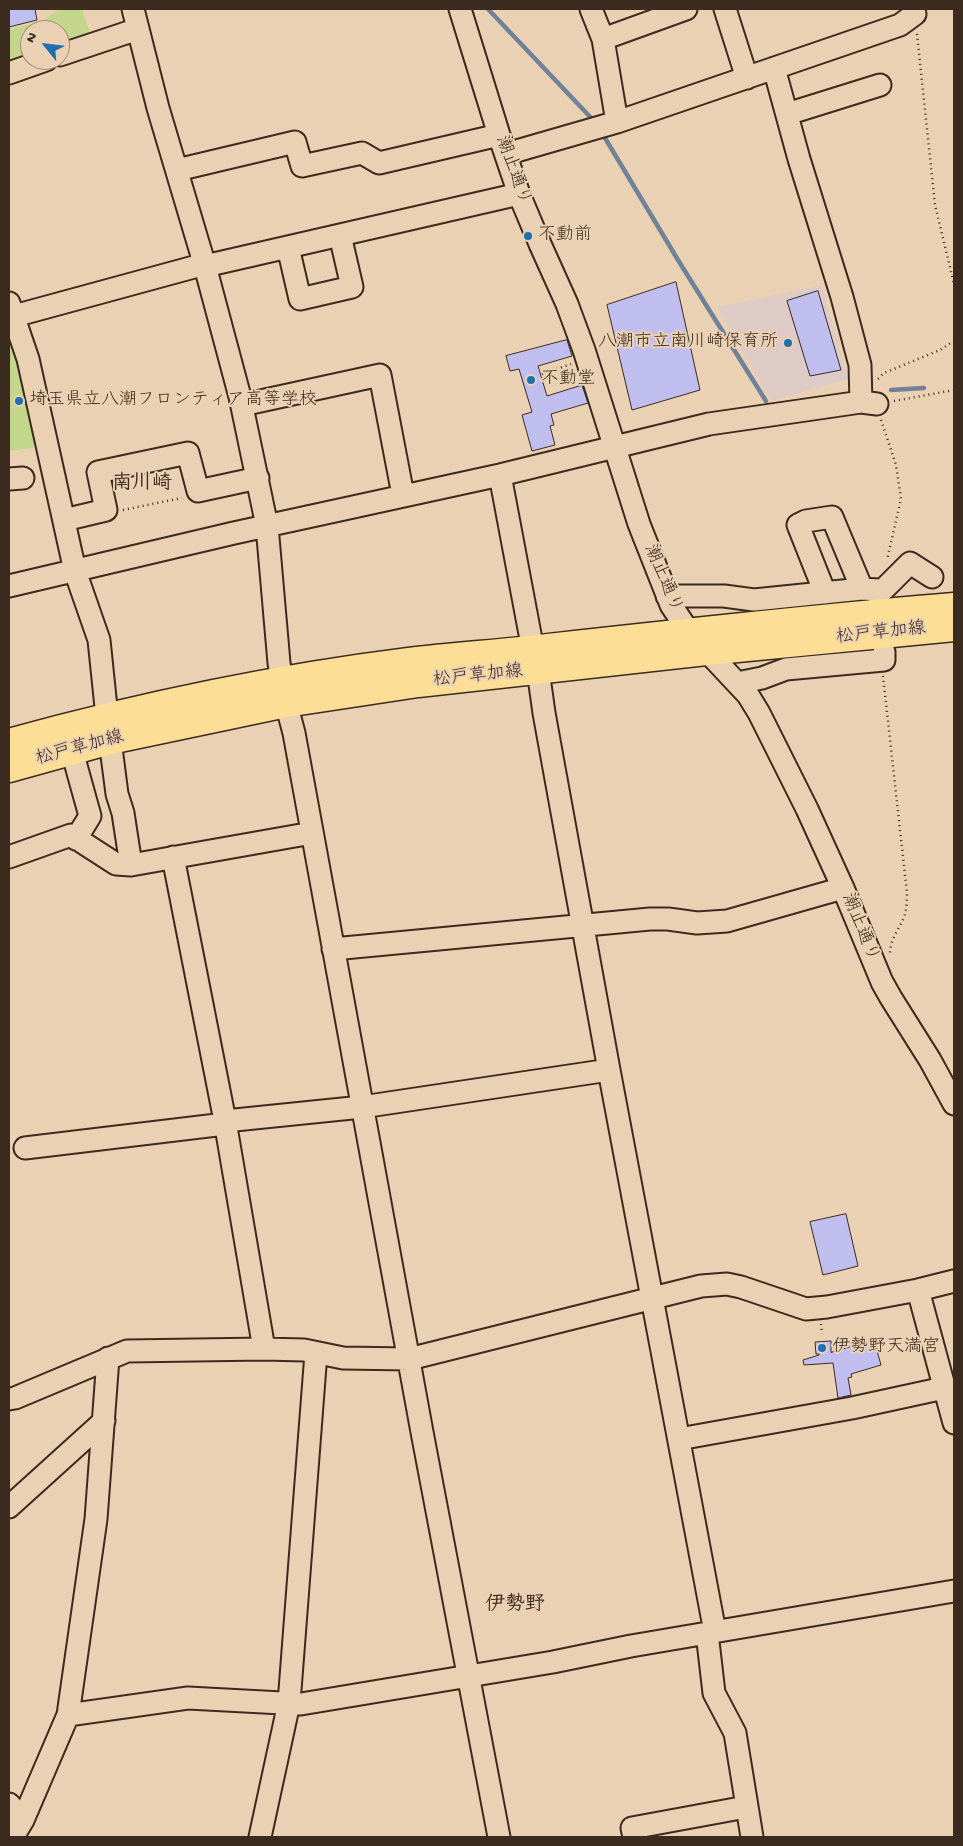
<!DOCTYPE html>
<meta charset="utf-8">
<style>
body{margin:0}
#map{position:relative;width:963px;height:1846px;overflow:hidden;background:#ebd1b3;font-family:"Gochi Hand",sans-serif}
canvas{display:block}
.frame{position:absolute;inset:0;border:10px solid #3b2a1e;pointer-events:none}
.north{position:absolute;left:20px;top:20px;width:50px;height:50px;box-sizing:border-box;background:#ebd1b3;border:1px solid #a58e77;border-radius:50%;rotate:299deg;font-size:14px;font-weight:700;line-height:20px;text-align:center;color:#3b2a1e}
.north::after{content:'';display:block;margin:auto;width:18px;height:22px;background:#1f6fb2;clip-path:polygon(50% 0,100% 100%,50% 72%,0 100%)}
</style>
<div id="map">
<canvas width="963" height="1846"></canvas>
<div class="frame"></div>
<div class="north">N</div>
</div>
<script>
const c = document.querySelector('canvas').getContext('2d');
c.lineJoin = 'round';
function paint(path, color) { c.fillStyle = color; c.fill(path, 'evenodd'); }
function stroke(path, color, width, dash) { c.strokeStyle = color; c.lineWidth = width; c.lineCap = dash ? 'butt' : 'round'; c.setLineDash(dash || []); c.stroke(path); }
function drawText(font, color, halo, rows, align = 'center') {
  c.font = font + ' "Gochi Hand","Klee One",sans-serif'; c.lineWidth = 4; c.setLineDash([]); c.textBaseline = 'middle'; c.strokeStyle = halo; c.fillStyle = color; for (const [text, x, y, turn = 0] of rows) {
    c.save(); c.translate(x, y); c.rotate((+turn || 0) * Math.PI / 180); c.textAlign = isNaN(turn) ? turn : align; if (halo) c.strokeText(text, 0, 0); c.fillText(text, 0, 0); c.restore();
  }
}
paint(new Path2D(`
 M822,285L848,379L771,401L717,307Z`), '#decbc5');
paint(new Path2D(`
 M59,9H82L91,36L60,46V30H30V56L9,64V29L41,22Z
 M9,337L16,355L37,447L9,451Z`), '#c4d68b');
stroke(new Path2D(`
 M488,9L595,122
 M602,133L678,260L766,401
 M891,390L924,388`), '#6f8298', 4.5);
const building = new Path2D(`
 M9,9H35L37,20L9,27Z
 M676,282L700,390L632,410L607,305Z
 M818,291L841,370L810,376L787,301Z
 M567,340L572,356L538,366L547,396L582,385L588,403L551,414L554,425L550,426L555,445L532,451L522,415L532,412L519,369L510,371L506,356Z
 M846,1214L858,1266L823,1275L810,1222Z
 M874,1340L881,1365L851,1374L852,1377L848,1378L851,1395L838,1398L833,1363L804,1365L803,1360L819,1355V1354H816L815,1342L831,1341V1352Z`);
paint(building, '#c0bdef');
stroke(building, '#3b2a1e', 1);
const minor = new Path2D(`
 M133,9L158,108L205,266L240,397L267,526L279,663L286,703L294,733L422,1432L499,1837
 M460,9L499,135L519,194L540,244L567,304L584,350L639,524L671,605L689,632L748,695L759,713L807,809L843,888L882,982L891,998L930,1060L954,1104
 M591,9L603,39L617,122
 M725,9L747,78
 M603,39L686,9
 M60,55L138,29
 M774,68L799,159L842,297L860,365L861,402
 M9,73L46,60
 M787,114L880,85
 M506,154L617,122L900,25L915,14
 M177,170L295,142L302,166L362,153L379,163L499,135
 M288,247L300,299L352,287L340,235
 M205,266L519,194
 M9,303L28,359L75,571L99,640L107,717
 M14,316L205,264
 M242,405L380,375L403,495
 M500,475L533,650
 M9,479L23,478
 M64,520L106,510L98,472L188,453L198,491L258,478
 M9,586L234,533L500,475L709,424L861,402L877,404
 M879,590L884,589L910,563L932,577
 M825,593L798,525L806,521L832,517L862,589
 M667,596H724L754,600L862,589L879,590V597
 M538,670L544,713L609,1070L715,1632
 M737,683L762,678L786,669L884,660V652
 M110,740L117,794L123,813L131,865
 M72,751L90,816L76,839
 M9,857L71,835L116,864L131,865L312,833
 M173,857L225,1121L264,1349
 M333,949L650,919H668L697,923L727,921L843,888
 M225,1121L362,1107L609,1070
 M25,1148L225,1124
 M918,1290L954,1423
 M9,1399L15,1398L127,1351L264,1349L304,1350L343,1358L409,1359L701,1286L727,1284L741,1287L806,1309L827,1307L918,1290L954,1281
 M679,1439L852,1408L944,1388
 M9,1507L104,1421
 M707,1633L714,1693L735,1733L752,1837
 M68,1715L188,1698L301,1704L553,1662L631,1646L954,1591
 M9,1804L23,1820
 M9,1837L17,1830L23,1820L68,1715L96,1519L108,1358
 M260,1837L289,1703L316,1353
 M634,1837L632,1828L746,1807`);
const major = new Path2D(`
 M9,743C140,707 273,679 409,662C455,656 502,654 548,648C683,633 818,618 954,607
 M9,768L110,740L286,703L418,683L706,651L954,627`);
stroke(minor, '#3b2a1e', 25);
stroke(major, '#3b2a1e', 31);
stroke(new Path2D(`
 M917,34L935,205L954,284
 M542,374L571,364
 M878,379L884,373L940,350L954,341
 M894,401L954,390
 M881,420L896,465L901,499L887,560
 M123,510L182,498
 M883,676L907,893C907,898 907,904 906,909C904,925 890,936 890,953
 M821,1324L822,1334`), '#3b2a1e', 2.5, [1, 4]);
stroke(minor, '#ebd1b3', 21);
stroke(major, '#fdde96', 28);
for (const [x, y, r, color] of [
 [528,236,5,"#1f6fb2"],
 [788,343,5,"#1f6fb2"],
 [531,380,5,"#1f6fb2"],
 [19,401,5,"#1f6fb2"],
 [822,1348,5,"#1f6fb2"]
]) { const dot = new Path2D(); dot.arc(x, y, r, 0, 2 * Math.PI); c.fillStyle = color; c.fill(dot); stroke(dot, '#ebd1b3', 2); }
drawText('18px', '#3b2a1e', '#ebd1b3', [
 ["潮止通り",512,171,70],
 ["潮止通り",662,579,67],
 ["松戸草加線",881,634,-6],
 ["松戸草加線",478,677,-6],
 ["松戸草加線",80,749,-15],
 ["潮止通り",859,928,68]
]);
drawText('18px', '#3b2a1e', '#ebd1b3', [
 ["不動前",538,236],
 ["八潮市立南川崎保育所",778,343,"right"],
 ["不動堂",541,380],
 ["埼玉県立八潮フロンティア高等学校",29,401],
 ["伊勢野天満宮",832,1348]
], 'left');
drawText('bold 20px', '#3b2a1e', '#ebd1b3', [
 ["南川崎",142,485],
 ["伊勢野",515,1606]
]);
</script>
